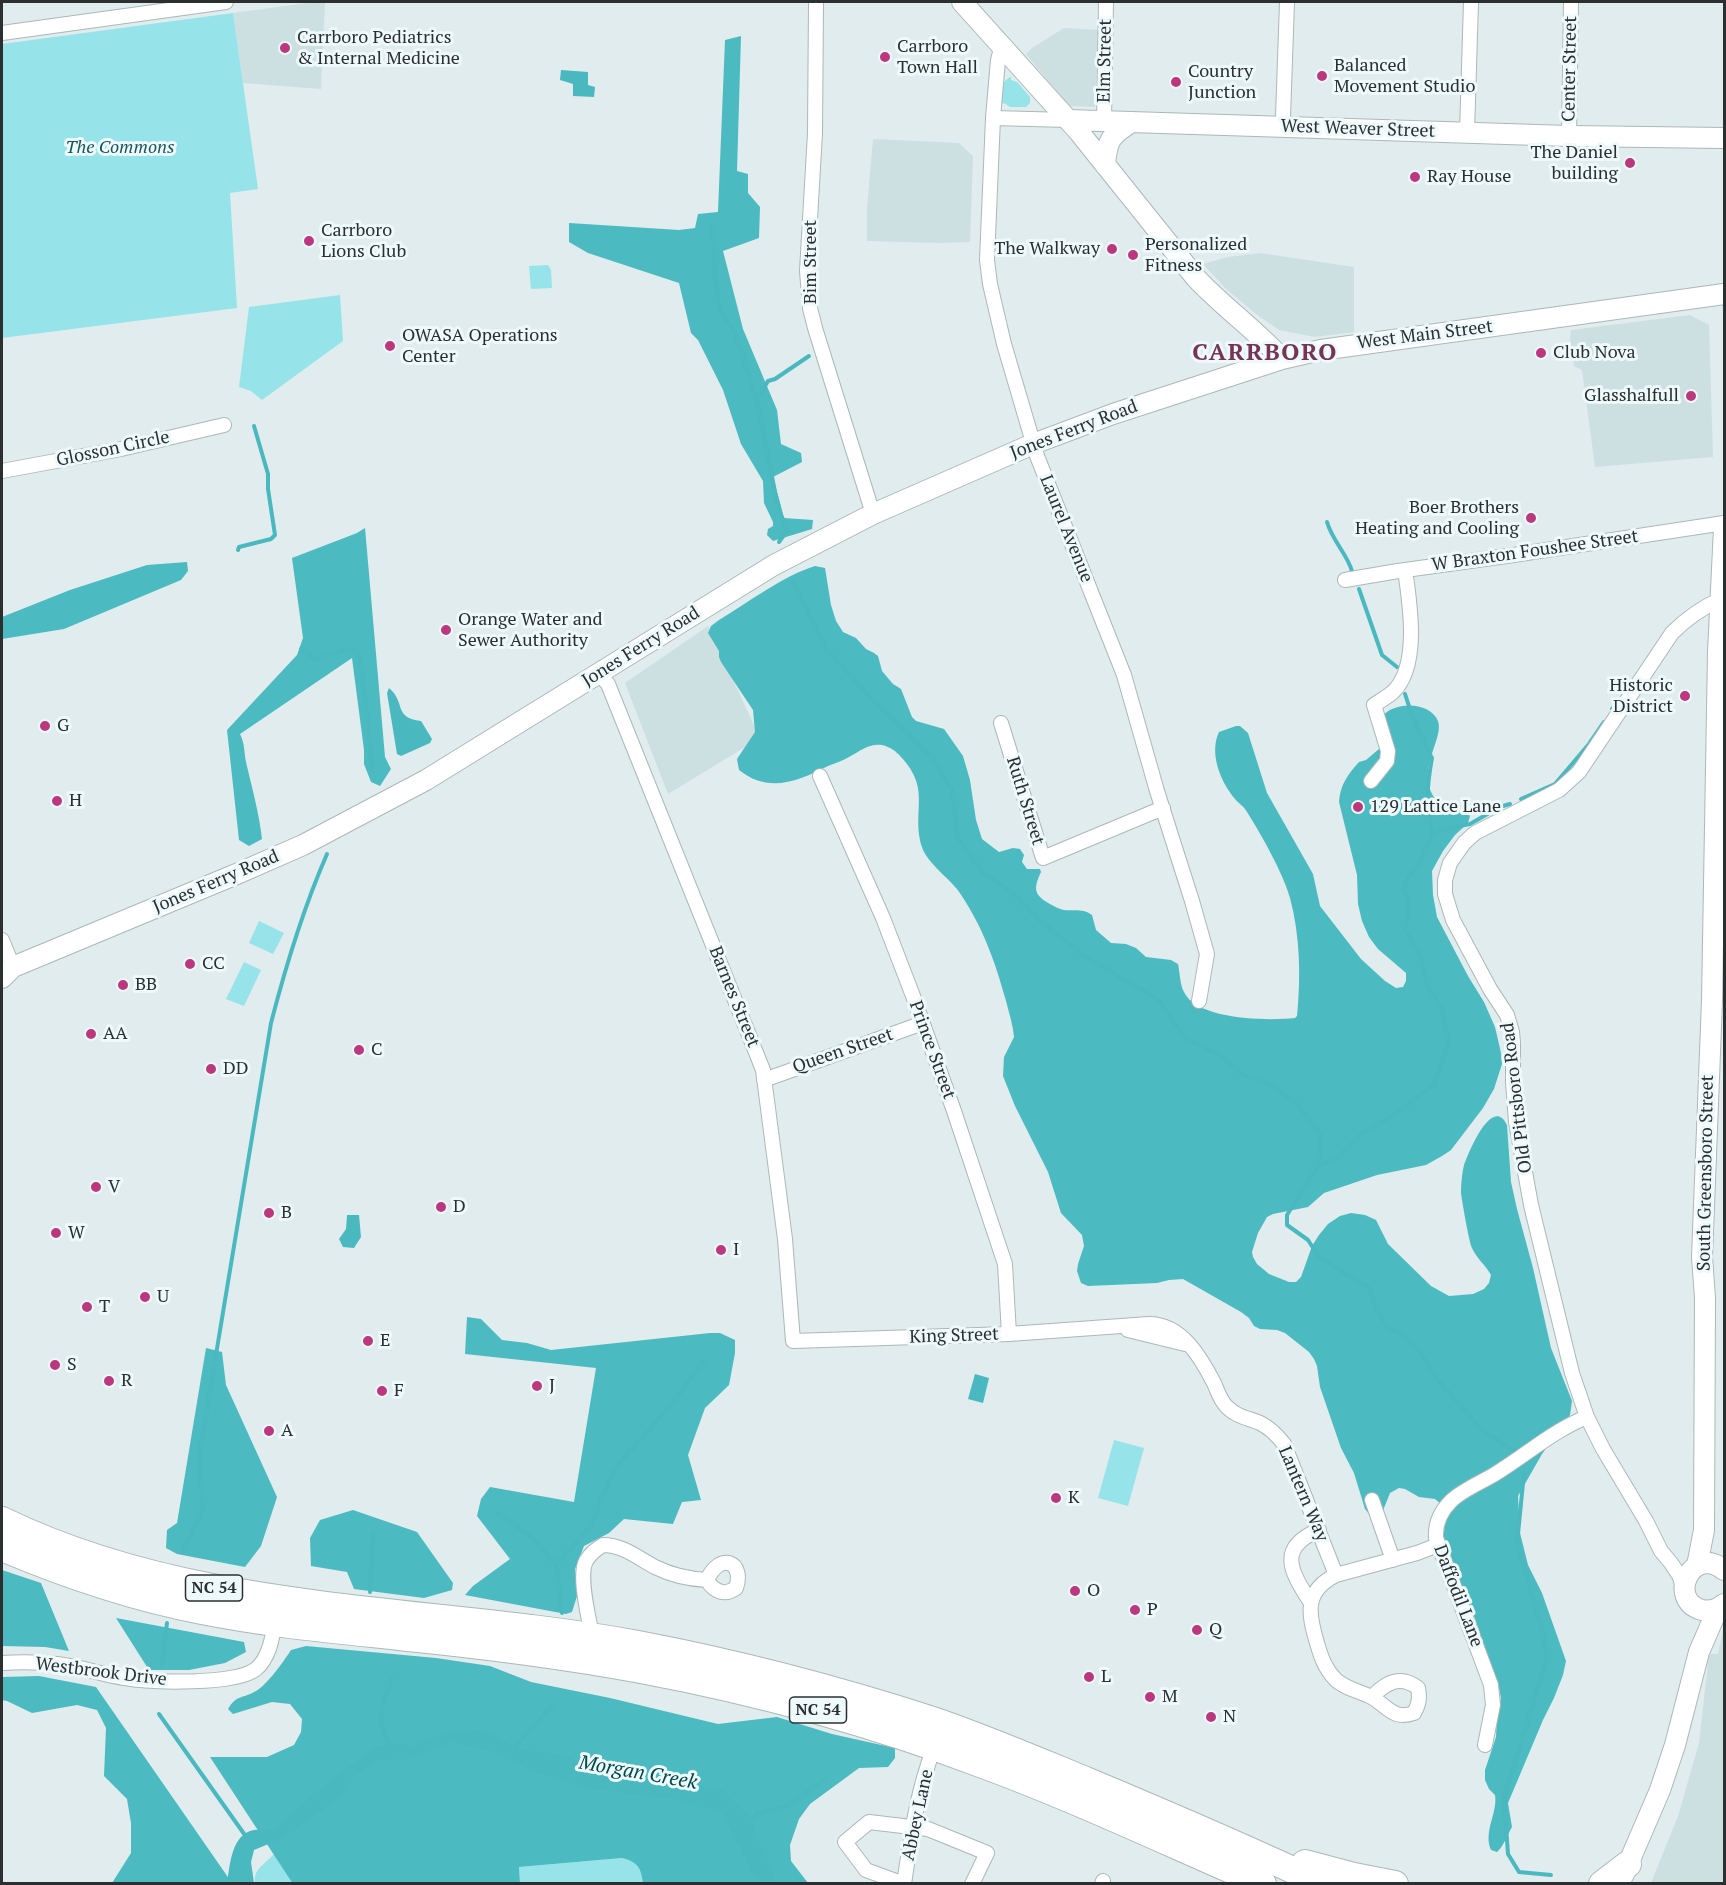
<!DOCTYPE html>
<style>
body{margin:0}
#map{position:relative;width:1726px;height:1885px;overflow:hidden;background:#e0eced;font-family:"PT Serif",serif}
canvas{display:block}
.frame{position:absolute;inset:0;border:3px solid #2b2f30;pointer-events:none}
</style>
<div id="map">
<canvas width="1726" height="1885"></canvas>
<div class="frame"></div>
</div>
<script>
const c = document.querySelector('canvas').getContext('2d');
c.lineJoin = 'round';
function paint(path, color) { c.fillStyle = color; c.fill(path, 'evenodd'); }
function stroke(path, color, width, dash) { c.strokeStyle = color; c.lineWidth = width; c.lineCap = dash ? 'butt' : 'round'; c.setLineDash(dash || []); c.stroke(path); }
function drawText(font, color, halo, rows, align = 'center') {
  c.font = font + ' "PT Serif",serif'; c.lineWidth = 6; c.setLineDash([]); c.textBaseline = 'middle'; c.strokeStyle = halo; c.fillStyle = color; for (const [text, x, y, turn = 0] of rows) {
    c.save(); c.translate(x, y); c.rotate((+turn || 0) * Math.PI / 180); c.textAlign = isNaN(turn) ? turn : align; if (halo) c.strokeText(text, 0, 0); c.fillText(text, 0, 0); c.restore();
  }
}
paint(new Path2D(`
 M315,2H325L321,89L243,83L233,13Z
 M1064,28L1098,30L1095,107L1069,106L1026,54L1032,48Z
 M873,139L959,143L973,156L970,242L940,243L867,241V208Z
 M1260,253L1354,267V332L1315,337L1279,330L1256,314L1226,289L1203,264L1228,257Z
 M1690,315L1709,325L1713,457L1595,467L1582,370L1574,366L1570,338L1571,330Z
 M708,626L760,738L668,794L625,683Z
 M1724,1625V1883H1651L1678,1816L1699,1743L1709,1654H1718Z`), '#cce0e2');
paint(new Path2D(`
 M233,13L258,189L230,193L237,308L2,338V44Z
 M1011,77V80L1017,82L1030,97V103L1026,107H1010L1004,103L1002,104C1000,94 1000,81 1011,77Z
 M548,265L551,270L552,288L531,289L529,266Z
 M340,295L343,341L262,400L251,391L239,387L249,307Z
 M259,921L284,933L273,954L249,943Z
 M244,962L261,970L244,1006L226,999Z
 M1114,1440L1144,1448L1128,1506L1098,1498Z
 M274,1854L293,1883H255C253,1869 265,1864 274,1854Z
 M622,1858L634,1861L642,1873L643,1883H520L519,1867Z`), '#96e4e9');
paint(new Path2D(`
 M741,36L737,171L748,174V193L760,207L759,238L723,251L743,329L777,410L781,444L801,453L802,462L773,477L784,518L813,520L812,529L773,541L767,535L768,529L773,526V522L764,503L763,481L741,444L723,390L698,340L691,333L679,283L588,253L569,242V223L679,230L695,228L698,214L718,212L725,40Z
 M365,528L385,757L391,769L380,786L371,782L364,764V750L352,658L240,734C245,744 244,752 246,762C252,788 259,812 262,839L249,846L239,840L227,730L297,655L303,638L292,558L357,533Z
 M187,562L188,571L181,580L64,629L2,639V617L70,590L147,565Z
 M815,566L825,568L831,605L836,621L843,632L856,638L866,649L874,653L878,656L882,671L893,684L901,689L912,717L916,721L944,729L963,756L970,780L976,820L982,839L999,852L1013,848L1020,849L1024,855L1022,862L1027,869H1040L1041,872C1033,889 1034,895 1050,904C1054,906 1059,909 1064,910C1075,911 1083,908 1092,915L1096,930L1111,943L1126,944L1136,948L1146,957L1171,960L1178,964C1180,973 1180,985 1184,992C1197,1020 1268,1021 1295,1018L1297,1016C1301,977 1300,935 1290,898C1283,873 1261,834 1247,812C1244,806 1239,804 1235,799C1220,781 1209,753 1219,732L1236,726H1240L1248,733L1267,793L1313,874L1320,906L1361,959L1385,981L1396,988L1403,987L1406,981V973L1378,949L1369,937L1362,921L1358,904L1357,875L1339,802C1340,785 1348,774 1359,762L1366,760L1379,749C1379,740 1377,725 1382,717C1393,701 1430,701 1438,721C1444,738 1418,767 1432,794C1435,800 1443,806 1448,811L1467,813L1470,816L1468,823L1455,835L1443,851L1432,871L1433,895L1437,917L1468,976L1484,1002L1495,1027L1501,1053L1502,1064L1494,1089L1483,1108L1451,1150L1442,1156L1426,1165L1377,1175L1324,1193L1308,1207L1273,1214L1267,1217L1258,1233L1252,1252L1253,1257L1257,1264L1269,1274L1289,1282H1296L1301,1277L1312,1246L1319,1235L1328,1224L1340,1216L1351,1213L1365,1215L1376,1220L1388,1244L1431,1286L1449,1296L1473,1294L1484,1289L1489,1283L1491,1275C1486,1266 1475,1256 1472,1248C1469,1242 1462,1201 1461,1193C1461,1184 1462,1173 1464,1165C1468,1154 1492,1094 1507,1125L1511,1182L1517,1209L1533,1268L1551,1348L1572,1401L1570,1415L1542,1454L1518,1496L1520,1533L1528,1565L1542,1593L1566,1661L1563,1675L1554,1698L1543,1720L1508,1803L1512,1827C1507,1835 1504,1846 1497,1852L1491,1850C1483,1831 1498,1813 1495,1795L1489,1789L1485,1780V1770L1496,1737L1497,1717L1501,1698L1498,1684L1474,1616L1459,1583L1443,1534L1441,1504L1435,1499L1419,1497L1405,1489L1399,1488L1390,1493L1382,1513L1375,1516L1369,1514L1365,1509L1354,1473L1341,1448L1320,1387L1317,1366L1314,1359L1309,1352L1285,1333L1277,1330L1260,1329L1254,1326L1249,1318L1241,1312L1183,1279L1169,1280L1157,1283L1088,1286L1081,1283L1077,1271L1078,1264L1084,1246L1082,1235L1061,1213L1048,1172L1015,1106L1003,1076L1004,1057L1014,1037C1013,1025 1009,1013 1006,1001C995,961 982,924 957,889C947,877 926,861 922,847C911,811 932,790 901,757C896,751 890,747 882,745C869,743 860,751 849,757C842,761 835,763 828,766C798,781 769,794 739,770L737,759L755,732L753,710L721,662L719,657V651L708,633L711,626L719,620C747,603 785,575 815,566Z
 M467,1317L481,1319L502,1340L527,1343L551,1350L710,1333H720L735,1340V1353L729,1385L705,1408L688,1455L701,1500L682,1502L673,1524L624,1519L609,1533L584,1546L575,1569L578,1593L572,1612L566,1614L465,1595L473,1586L510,1559L477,1516L481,1499L490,1487L574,1502L596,1368L465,1354Z
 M206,1348L222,1352L226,1385L277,1497L261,1546L245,1567L177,1554L166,1548L167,1530L177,1523Z
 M353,1510L417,1532L453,1583L452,1590L424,1598L354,1589L347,1572L311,1566L310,1538L320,1520Z
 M2,1570L41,1583L69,1651L45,1647L2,1646Z
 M116,1618L244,1642L246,1652L225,1663L189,1670H149Z
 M306,1646L436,1658L490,1666L531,1682L610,1698L718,1724L777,1717L832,1734L895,1748V1758L888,1767L859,1768L810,1804L799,1819L790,1845L791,1861L808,1883H643C641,1868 638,1862 622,1858L519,1867L520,1883L293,1884L210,1757H267L294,1745L301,1732L302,1719L290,1704L272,1702L233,1714L228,1709C237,1694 243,1699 256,1691C267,1685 284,1661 291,1650Z
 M39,1676L96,1687L232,1883H112L131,1853V1823L127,1799L104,1776L106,1728L97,1710L77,1705L32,1713L7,1701L2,1700V1677Z`), '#4bbac1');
paint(new Path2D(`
 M561,70L588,72V85L595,87L594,97L573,96V84L560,80Z
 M389,688C406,702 393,718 421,721L432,739L430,743L401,756L397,754L387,693Z
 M347,1215H359L361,1237L354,1248L343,1247L339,1239L346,1229Z
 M975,1374L989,1378L983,1403L968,1399Z
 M459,1729L480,1730L495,1736L511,1745L525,1751L548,1753L571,1758L580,1766L606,1768L634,1774L665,1776L708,1789L715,1788L725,1791L728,1797L745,1811L754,1825L756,1839L764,1851L777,1883H758L721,1811L712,1807L703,1808L682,1800L587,1788L541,1774L488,1750L451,1742L407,1759L378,1760L354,1776L344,1794L283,1838L254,1850L251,1862L254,1883H227C230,1866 231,1834 254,1830C260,1829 267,1831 273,1831L309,1798L371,1750L378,1746L403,1744L411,1746Z`), '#49b8bf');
stroke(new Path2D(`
 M713,226L715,277L719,308L735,333L757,401L775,492L781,515L787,528L784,535L779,542
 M756,395L761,393L768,381L775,379L809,356
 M1327,522C1332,540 1347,554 1352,571
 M238,550L239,547L271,539L275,535L268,489V474L254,426
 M793,582L826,649L872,699L933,758L953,792L957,837L982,872L1003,886L1017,897L1039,920L1086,957L1160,1001L1185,1038L1220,1055L1242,1074L1275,1087L1299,1106L1321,1136L1318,1166L1287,1215V1225L1308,1240L1319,1257L1369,1288L1377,1309L1388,1329L1400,1332L1417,1348L1436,1378L1484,1432L1514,1451
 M1359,589L1382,655L1397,667
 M301,649L317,660L341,651L353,649L358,653L362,671L373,772
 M1612,709L1619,702
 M1521,799L1555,784L1589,744L1604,722
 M1503,806L1510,804
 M1433,833L1449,828L1470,824L1491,812
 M1318,1166L1339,1156L1363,1132L1392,1116L1434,1085L1448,1045L1443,1011L1427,984L1420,955L1405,930L1409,905L1404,889L1408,878L1421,861L1433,833C1425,806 1427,786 1432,758C1420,738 1412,717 1405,694
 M1524,1473L1517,1544L1541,1626L1547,1657L1504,1799L1508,1854L1519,1872L1551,1875
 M498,1513L532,1537L556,1565
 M183,1552L203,1508L199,1457L271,1023C286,965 303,909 327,854
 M370,1592L373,1533
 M562,1613L556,1565L590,1527L615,1468L671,1405L704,1361
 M162,1665L167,1623
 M159,1714L247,1838
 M391,1748C374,1720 381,1708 392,1679
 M512,1750L552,1706
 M749,1825L757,1813L786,1807L826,1779`), '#49b8bf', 4);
const street = new Path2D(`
 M816,2L815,133L807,271L810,308L815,328L873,514
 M2,33L226,2
 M1002,45L998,60L993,118L987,260L990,284L1004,344L1037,456L1124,675L1157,791L1192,901L1207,954L1199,1001
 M993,118L1068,120
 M1104,121L1106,2
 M1284,127L1283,117L1287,2
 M1467,133L1471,2
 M1569,136L1571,2
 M2,471L121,449L224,425
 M1345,580L1398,571L1507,556L1724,523
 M598,673L608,684L763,1070L785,1239L793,1341L1009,1334L1149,1324C1182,1324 1201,1358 1214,1383C1218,1392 1220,1400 1227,1407C1237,1417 1248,1418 1260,1423C1270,1428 1277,1435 1284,1444L1336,1575
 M1001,723L1043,858L1163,808
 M820,776L883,918L913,996L954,1111L1005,1264L1009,1334
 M1371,781L1387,761L1388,751L1374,705C1380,701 1387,697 1393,692C1420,666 1410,604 1405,570
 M2,940L13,967
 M764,1080L923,1023
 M1128,1330L1185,1344
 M1372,1500L1393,1560
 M1684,1589L1679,1575L1671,1563L1661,1551L1646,1521L1603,1449L1587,1417L1572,1373L1531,1205L1516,1122L1513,1082V1043L1512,1032L1507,1015L1490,989L1453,920L1445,894V880L1450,863L1464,843L1475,833L1559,790L1579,772L1672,633C1687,618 1701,608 1721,599
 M1311,1603C1291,1572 1276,1548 1319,1530
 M592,1636C589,1618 578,1576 586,1561C590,1554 596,1549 603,1545C623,1545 638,1558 655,1567C671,1575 689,1579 707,1580C714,1592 725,1596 736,1588C745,1562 720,1551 707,1580
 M2,1663C20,1662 38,1662 57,1664C79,1666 102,1675 124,1678C150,1683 236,1685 256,1669C269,1658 272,1639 275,1623
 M1372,1697C1385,1683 1400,1674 1418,1688C1420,1698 1419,1704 1414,1713C1394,1720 1389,1708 1373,1698C1361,1691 1347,1690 1336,1680C1325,1669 1321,1657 1317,1643C1308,1613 1304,1591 1336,1575L1417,1553L1438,1545
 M1485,1745L1493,1705L1491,1685L1436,1538C1435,1524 1441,1511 1451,1501C1462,1490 1482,1482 1495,1474C1526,1455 1554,1430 1587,1417
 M904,1884L866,1870L845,1842L869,1822L928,1829L987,1853L972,1884
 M904,1884C911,1837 917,1791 934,1748
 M1102,1884L1103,1881`);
const secondary = new Path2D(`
 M962,2L1079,132L1196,278C1223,307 1256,330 1282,359
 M1068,120L1569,136L1724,138
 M1105,165C1107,141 1110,135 1132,122
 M2,978L13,967L239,873L303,845L426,780L774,565L873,514L1033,444L1113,414L1282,359L1321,350L1724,294
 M1697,1566L1704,1530L1705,1298L1702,1257L1712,1001L1718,652L1724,528
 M1724,1570C1692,1544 1666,1600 1702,1610C1711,1612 1718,1609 1724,1604
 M1623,1876L1660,1790L1675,1745L1699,1652L1718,1608`);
const highway = new Path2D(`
 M2,1520C200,1616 426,1605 638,1644C738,1663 837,1689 933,1720C986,1738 1037,1760 1088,1781C1167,1814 1246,1848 1323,1884
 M2,1548C66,1575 134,1598 202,1611C267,1624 333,1630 399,1637C479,1645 561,1655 641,1670C758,1692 872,1723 983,1765C1078,1800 1170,1844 1263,1884
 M1305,1863L1354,1876L1395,1884
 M1602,1884L1628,1864`);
stroke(street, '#acb8b8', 16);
stroke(secondary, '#acb8b8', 22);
stroke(highway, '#acb8b8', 28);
stroke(street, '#fff', 14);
stroke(secondary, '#fff', 20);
stroke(highway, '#fff', 26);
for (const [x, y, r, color] of [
 [285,48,6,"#bb387f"],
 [885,57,6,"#bb387f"],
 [1322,76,6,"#bb387f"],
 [1176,82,6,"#bb387f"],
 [1630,163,6,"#bb387f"],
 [1415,177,6,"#bb387f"],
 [309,241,6,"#bb387f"],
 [1112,249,6,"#bb387f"],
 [1133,255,6,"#bb387f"],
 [390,346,6,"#bb387f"],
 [1541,353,6,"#bb387f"],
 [1691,396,6,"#bb387f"],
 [1531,518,6,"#bb387f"],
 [446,630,6,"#bb387f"],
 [1685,696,6,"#bb387f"],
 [45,726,6,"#bb387f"],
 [57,801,6,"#bb387f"],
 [1358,807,6,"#bb387f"],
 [190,964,6,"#bb387f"],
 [123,985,6,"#bb387f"],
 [91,1034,6,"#bb387f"],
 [359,1050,6,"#bb387f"],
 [211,1069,6,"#bb387f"],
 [96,1187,6,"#bb387f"],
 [441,1207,6,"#bb387f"],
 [269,1213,6,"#bb387f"],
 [56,1233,6,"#bb387f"],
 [721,1250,6,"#bb387f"],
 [145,1297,6,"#bb387f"],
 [87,1307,6,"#bb387f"],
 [368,1341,6,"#bb387f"],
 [55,1365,6,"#bb387f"],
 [109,1381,6,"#bb387f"],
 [537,1386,6,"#bb387f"],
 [382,1391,6,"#bb387f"],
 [269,1431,6,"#bb387f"],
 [1056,1498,6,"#bb387f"],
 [1075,1591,6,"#bb387f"],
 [1135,1610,6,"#bb387f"],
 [1197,1630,6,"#bb387f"],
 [1089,1677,6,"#bb387f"],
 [1150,1697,6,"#bb387f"],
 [1211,1717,6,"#bb387f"]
]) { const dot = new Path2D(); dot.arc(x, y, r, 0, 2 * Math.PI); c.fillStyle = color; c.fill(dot); stroke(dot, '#edf9fa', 2); }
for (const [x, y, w] of [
 [214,1588,57],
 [818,1710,57]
]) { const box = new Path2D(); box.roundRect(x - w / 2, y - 13, w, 26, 4.5); c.fillStyle = '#edf9fa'; c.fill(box); stroke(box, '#2b2f30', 1.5); }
drawText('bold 16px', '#2b2f30', null, [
 ["NC 54",214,1588],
 ["NC 54",818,1710]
]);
drawText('18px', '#2b2f30', '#edf9fa', [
 ["Carrboro Pediatrics",297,38],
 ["& Internal Medicine",297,59],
 ["Carrboro",897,47],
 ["Town Hall",897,68],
 ["Balanced",1334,66],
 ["Movement Studio",1334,87],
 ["Country",1188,72],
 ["Junction",1188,93],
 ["The Daniel",1618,153,"right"],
 ["building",1618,174,"right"],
 ["Ray House",1427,177],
 ["Carrboro",321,231],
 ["Lions Club",321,252],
 ["Personalized",1145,245],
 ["Fitness",1145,266],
 ["The Walkway",1100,249,"right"],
 ["OWASA Operations",402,336],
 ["Center",402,357],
 ["Club Nova",1553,353],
 ["Glasshalfull",1679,396,"right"],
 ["Boer Brothers",1519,508,"right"],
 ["Heating and Cooling",1519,529,"right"],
 ["Orange Water and",458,620],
 ["Sewer Authority",458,641],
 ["Historic",1673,686,"right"],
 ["District",1673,707,"right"],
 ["G",57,726],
 ["H",69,801],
 ["129 Lattice Lane",1370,807],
 ["CC",202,964],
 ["BB",135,985],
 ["AA",103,1034],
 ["C",371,1050],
 ["DD",223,1069],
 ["V",108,1187],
 ["D",453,1207],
 ["B",281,1213],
 ["W",68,1233],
 ["I",733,1250],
 ["U",157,1297],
 ["T",99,1307],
 ["E",380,1341],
 ["S",67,1365],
 ["R",121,1381],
 ["J",549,1386],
 ["F",394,1391],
 ["A",281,1431],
 ["K",1068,1498],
 ["O",1087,1591],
 ["P",1147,1610],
 ["Q",1209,1630],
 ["L",1101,1677],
 ["M",1162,1697],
 ["N",1223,1717]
], 'left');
drawText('18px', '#2b2f30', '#edf9fa', [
 ["Elm Street",1105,61,-89],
 ["Center Street",1570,69,-89],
 ["West Weaver Street",1358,129,2],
 ["Bim Street",811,262,-90],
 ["West Main Street",1425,335,-7],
 ["Jones Ferry Road",1074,430,-21],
 ["Glosson Circle",113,449,-12],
 ["Laurel Avenue",1066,529,68],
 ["W Braxton Foushee Street",1535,551,-8],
 ["Jones Ferry Road",641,647,-32],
 ["Ruth Street",1025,801,73],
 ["Jones Ferry Road",216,882,-23],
 ["Barnes Street",734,997,68],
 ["Prince Street",932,1050,70],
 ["Queen Street",843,1051,-19],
 ["Old Pittsboro Road",1517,1098,-97],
 ["South Greensboro Street",1706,1173,-89],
 ["King Street",954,1336,-2],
 ["Lantern Way",1303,1494,67],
 ["Daffodil Lane",1458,1596,69],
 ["Westbrook Drive",101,1672,7],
 ["Abbey Lane",918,1815,-78]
]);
drawText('italic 18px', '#17565a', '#edf9fa', [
 ["The Commons",120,148]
]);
drawText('italic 20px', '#01484c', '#edf9fa', [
 ["Morgan Creek",638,1773,10]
]);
c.letterSpacing = '1.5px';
drawText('bold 24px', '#773555', '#edf9fa', [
 ["CARRBORO",1265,353]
]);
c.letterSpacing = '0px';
</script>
